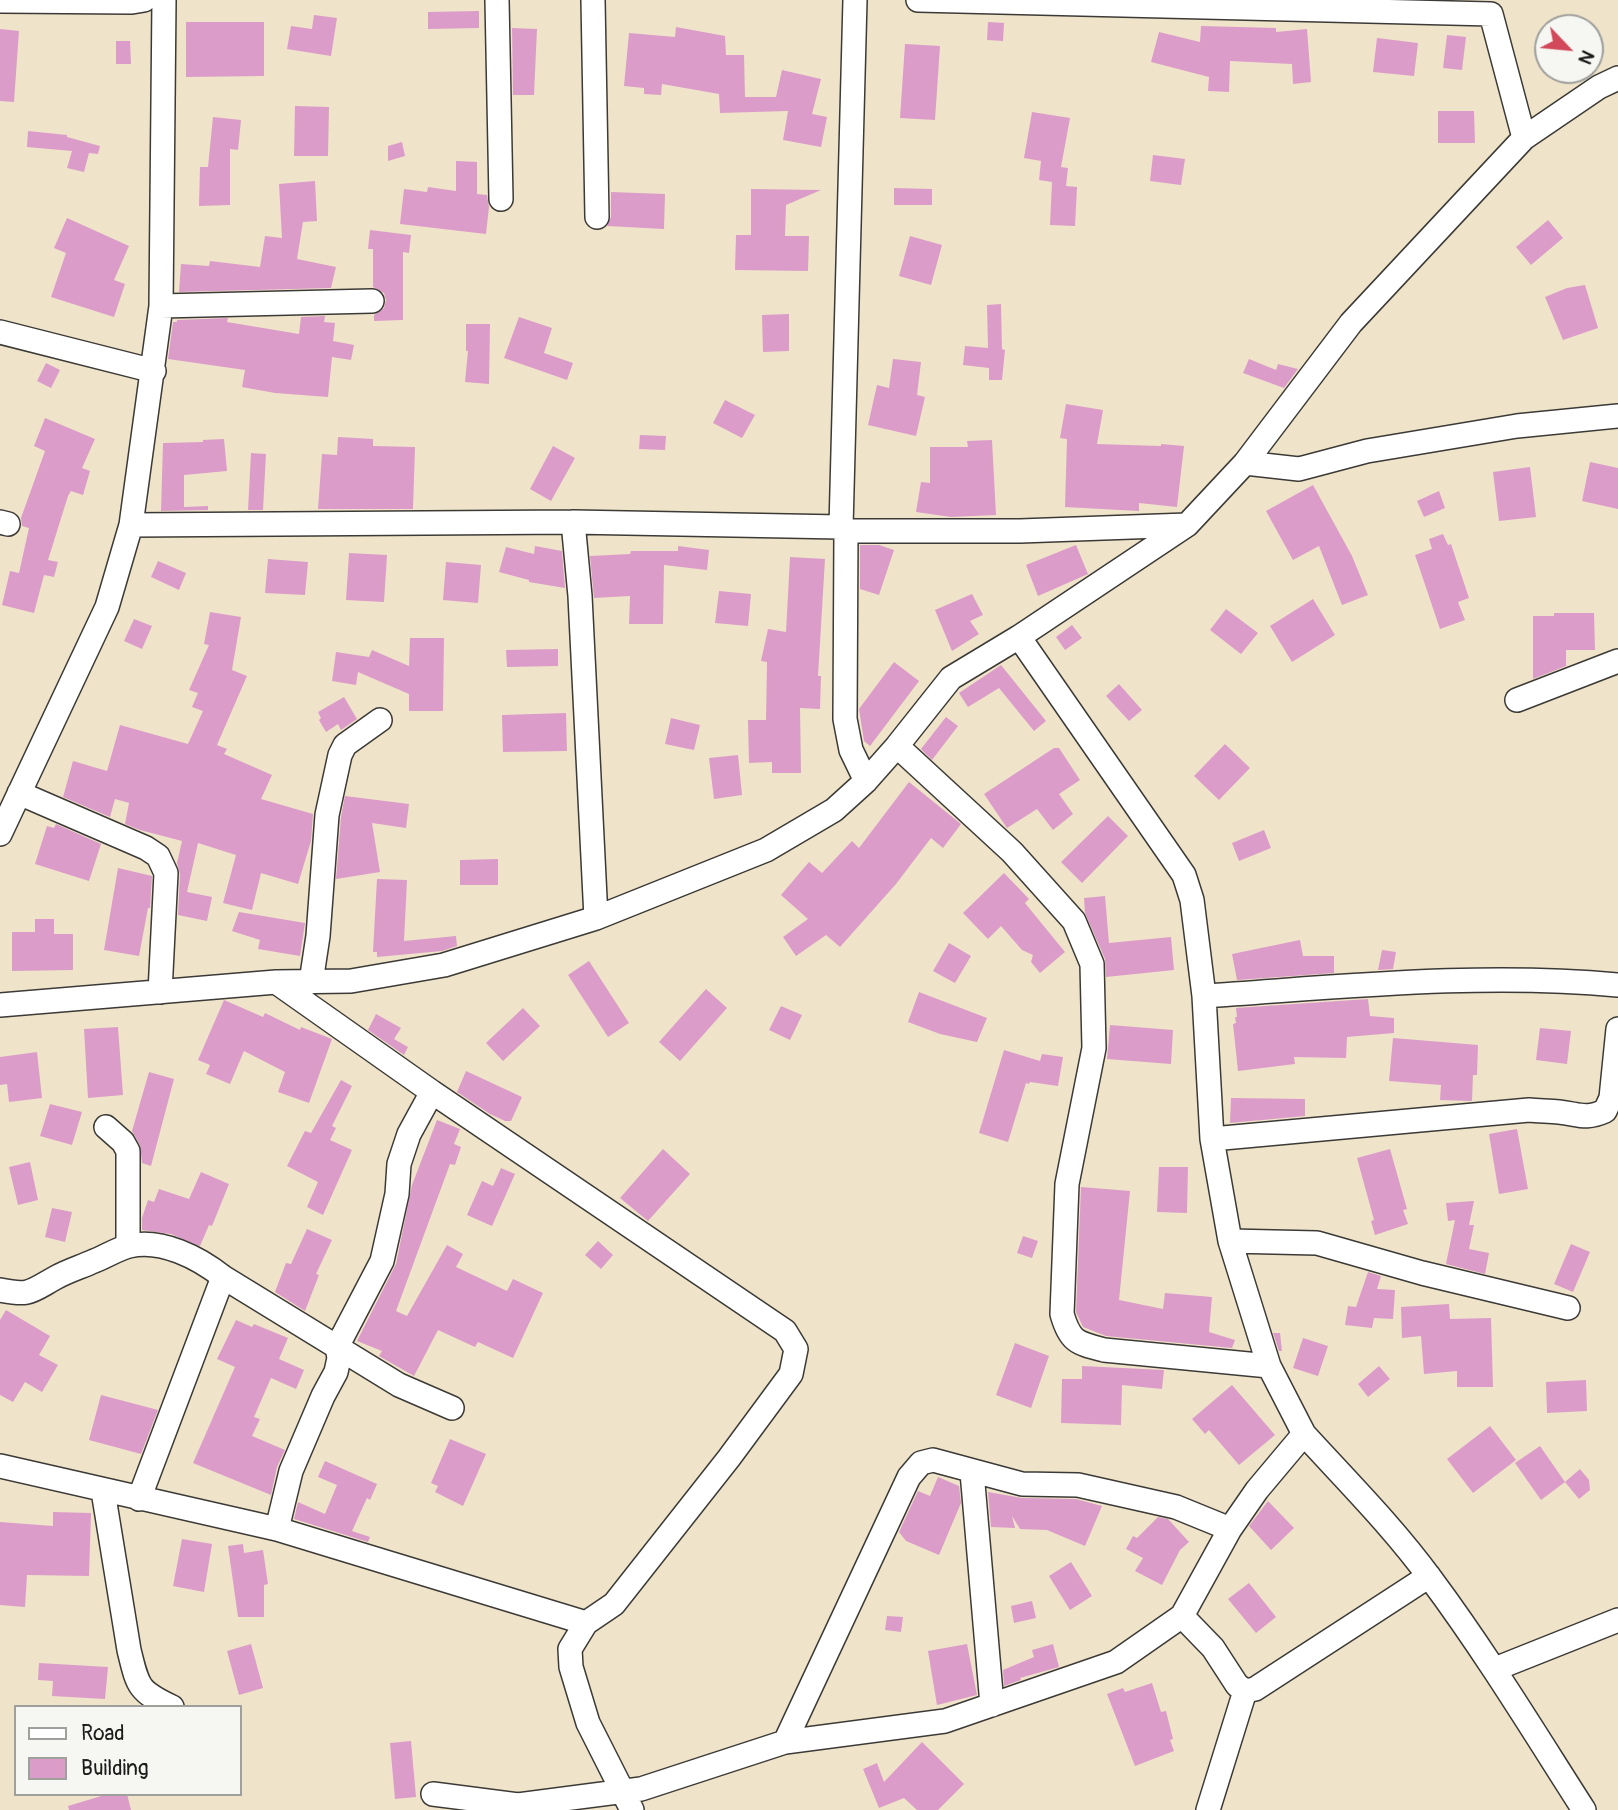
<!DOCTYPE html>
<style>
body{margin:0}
#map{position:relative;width:1618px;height:1810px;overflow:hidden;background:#efe4c9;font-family:Pangolin,sans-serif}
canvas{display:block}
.legend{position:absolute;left:14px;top:1705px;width:228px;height:91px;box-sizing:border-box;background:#f6f6f2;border:2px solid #9f9f9c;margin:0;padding:9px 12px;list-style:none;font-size:21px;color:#1c1c1c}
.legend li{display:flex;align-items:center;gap:14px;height:35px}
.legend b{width:35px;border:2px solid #9f9f9c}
.north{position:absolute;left:1534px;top:14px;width:70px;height:70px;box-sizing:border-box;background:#f6f6f2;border:2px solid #9f9f9c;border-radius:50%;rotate:116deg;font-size:19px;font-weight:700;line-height:28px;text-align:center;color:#1c1c1c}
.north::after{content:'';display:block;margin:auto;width:24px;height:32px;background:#d1495b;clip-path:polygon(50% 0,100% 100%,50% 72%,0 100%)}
</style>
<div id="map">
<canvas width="1618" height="1810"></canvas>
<ul class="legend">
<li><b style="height:9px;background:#fff"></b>Road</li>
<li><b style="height:19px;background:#dc9cc9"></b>Building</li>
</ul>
<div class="north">N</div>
</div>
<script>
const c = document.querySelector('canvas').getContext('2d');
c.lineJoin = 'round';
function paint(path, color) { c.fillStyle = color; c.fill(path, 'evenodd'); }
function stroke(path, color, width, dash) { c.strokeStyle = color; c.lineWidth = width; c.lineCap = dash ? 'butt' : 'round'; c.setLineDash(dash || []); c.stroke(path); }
paint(new Path2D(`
 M479,11V28L428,29V12Z
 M314,15L337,18L331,56L287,49L291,26L312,29Z
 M186,22H264V76L186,77Z
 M988,22L1004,23L1003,41L987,40Z
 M1201,26L1276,28V32L1307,29L1311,82L1293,84L1292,64L1230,61L1229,92L1208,91L1209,77L1151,62L1159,32L1200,42Z
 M676,27L725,36L726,55H744L745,97H776L782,70L821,79L812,114L827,117L821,147L783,140L788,111L720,113L719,94L662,84L661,95L644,94V88L624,86L629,33L675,37Z
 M512,28L537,29L534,95H513Z
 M0,29L19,31L14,102L0,101Z
 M1447,35L1466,37L1462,70L1443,68Z
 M1377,38L1418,43L1414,76L1373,72Z
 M116,41H130L131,64H116Z
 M905,44L940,46L935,120L900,118Z
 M295,106L329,107L328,156H294Z
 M1438,111H1474L1475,143H1438Z
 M1032,112L1070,118L1061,167L1068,168L1066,186L1077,187L1075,226L1050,225L1052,182L1039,180L1041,161L1024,158Z
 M213,117L241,120L238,150L230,149V205L199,206L200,167H208Z
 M28,131L67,135V137L100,146L98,154L89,153L84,172L67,168L72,151L27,147Z
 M402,142L405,156L388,161V146Z
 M1153,155L1185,159L1181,185L1150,181Z
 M456,161L477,162V194L487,195L489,207L486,234L400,224L404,189L427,192L428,187L456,191Z
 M315,181L317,221L303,222L297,259L336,267L331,288L179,292L181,264L209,266L210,261L260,267L265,236L282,238L279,184Z
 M894,188L932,189V205H894Z
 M751,189L821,190L786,205L785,236H809L808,271L735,270L736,235H751Z
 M611,192L665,194L664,229L607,226L611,217Z
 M67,218L129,246L114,280L125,284L114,317L51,297L66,253L54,248Z
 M1548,220L1563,238L1531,265L1516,247Z
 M370,230L411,235L409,253L403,252V320L374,321V315L384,308L386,300L384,293L373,287V249H368Z
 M910,236L942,245L931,285L899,276Z
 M1585,285L1598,328L1563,340L1545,297L1567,288Z
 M1001,304L1002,349L1005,350L1002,380H989V368L963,365L965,346L988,348L987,305Z
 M789,314V351L763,352L762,315Z
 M325,316L324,322L335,323L333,341L354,345L351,360L332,357L328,397L275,393L242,387L245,370L168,359L173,322H177V320L228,318L227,322L299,334L301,317Z
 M519,317L552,328L544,353L573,363L567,380L504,358Z
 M466,324H490L489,384L465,382L468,351H466Z
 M893,359L921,362L917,395L925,397L916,436L868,425L877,385L889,388Z
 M1249,359L1276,370L1278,364L1298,369L1284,388L1243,373Z
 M46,363L60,370L51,388L37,381Z
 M725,400L755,415L742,438L713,423Z
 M1066,404L1103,410L1097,444L1161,446V444L1184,446L1177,507L1139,503V511L1065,507L1067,439L1060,438Z
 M45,418L95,439L82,468L90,471L83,495L71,491L68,496L48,560L58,562L54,577L44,575L34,613L2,605L10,571L19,573L29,528L22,526L21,518L45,451L34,446Z
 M640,435L666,436L665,450L639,449Z
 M338,437L373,439V446L415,447L413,509H318L322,454L337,455Z
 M224,439L227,471L184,475V507L208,506V510L161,511L163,443L203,442V440Z
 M992,440L996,515L951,517L916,512L921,482L930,483V447H968L967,441Z
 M553,446L575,458L551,501L530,489Z
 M251,453L266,454L263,510H248Z
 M1590,462L1618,468V509L1582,501Z
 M1530,467L1536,517L1499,521L1493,472Z
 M1313,485L1352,556L1368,595L1342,605L1319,546L1293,560L1266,511Z
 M1439,491L1445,508L1424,517L1417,501Z
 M1443,534L1448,545L1451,544L1469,598L1458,602L1465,620L1440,629L1415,555L1432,549L1429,539Z
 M860,545H879L894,550L879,595L860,589Z
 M1076,545L1088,574L1038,596L1026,565Z
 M535,546L562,551L565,588L529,582V580L499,572L506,547L534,554Z
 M678,546L709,550L707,570L664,565L663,624H629L630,596L594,598L590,556L630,554L631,551H678Z
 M349,553L387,555L384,602L346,600Z
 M790,557L825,559L818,676H821L820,709L800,708L801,773H772V762L749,763L748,720H766L767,662L761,661L768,629L786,632Z
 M268,559L308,562L305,595L265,593Z
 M158,561L186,573L179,590L151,577Z
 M446,562L481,565L478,603L443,600Z
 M719,591L751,594L748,626L715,623Z
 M972,594L983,615L970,621L979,634L952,651L935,610Z
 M1313,599L1335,635L1292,662L1270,626Z
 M1226,609L1258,633L1241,654L1210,630Z
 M210,612L241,617L232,670L247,676L217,745L227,749L224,754L272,775L261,799L313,814L311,841L298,884L261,873L252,910L223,903L236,855L198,843L187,892L212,897L207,921L178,915L180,874L177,863L182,841L140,830L125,824L129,803L115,799L110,817L63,797L73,761L107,771L120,725L188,744L203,711L192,707L198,693L189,690L209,645L204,644Z
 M1554,613H1594L1595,650H1566V666L1533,679V616H1554Z
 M134,619L152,626L142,649L124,641Z
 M1072,625L1082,638L1065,650L1056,637Z
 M410,638H444L443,711H409V694L358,672L356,685L332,681L336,652L369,657L372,650L409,666Z
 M558,649V666L507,667L506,650Z
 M894,662L919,681L870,746L864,741L859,709Z
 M1001,665L1046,721L1034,731L999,688L968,707L959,693Z
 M1119,684L1142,710L1129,721L1106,696Z
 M344,697L357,719L341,730L338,724L326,732L319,720L321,718L318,712Z
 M566,713L567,751L503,752L502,715Z
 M946,717L958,726L932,760L921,749Z
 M671,718L700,725L694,750L665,744Z
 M1225,744L1250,768L1219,800L1194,776Z
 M1054,748H1059L1080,780L1059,794L1073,814L1053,830L1037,809L1007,828L984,794Z
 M738,755L742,795L714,799L709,758Z
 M909,782L961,824L943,848L931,838L896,884L840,947L826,935L796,956L783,937L808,919L781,895L809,862L822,873L852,841L859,848Z
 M345,796L409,804L406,828L372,823L380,872L336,879L341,817Z
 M1108,816L1128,836L1082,883L1061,862Z
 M56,824L101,844L89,881L35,864L47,826L54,828Z
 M1264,830L1271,848L1239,861L1232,843Z
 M498,859V885H460V860Z
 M118,868L152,876L150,908H148L139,956L104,950Z
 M1004,873L1029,899L1025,903L1065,952L1040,973L1031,962L1033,955L1022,950L1001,926L988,939L963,913Z
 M377,879L407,880L404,941L456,936L457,946L442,951L377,957V952H373Z
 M1105,896L1109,943L1171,937L1174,970L1106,977L1105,959L1085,913L1084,898Z
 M239,912L305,923L300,956L258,949L260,940L232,931Z
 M35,919H54V934H73V970L12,971V932H35Z
 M1300,940L1303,956H1334V973L1237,980L1232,954Z
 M949,943L971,956L955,983L933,971Z
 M1382,950L1396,952L1393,969L1378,970Z
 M589,961L629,1023L608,1037L568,975Z
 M706,989L727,1008L680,1061L659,1042Z
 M919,992L987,1018L977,1042L940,1034L908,1022Z
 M1368,999L1370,1016L1394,1018V1033L1347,1037L1346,1058L1294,1057L1295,1064L1238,1071L1233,1024L1236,1023L1235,1017H1237L1236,1008Z
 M224,1000L263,1017L265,1013L300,1030L301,1027L332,1039L309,1103L278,1092L285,1072L244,1051L230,1084L206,1074L210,1065L198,1060Z
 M781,1006L802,1015L790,1040L769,1030Z
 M523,1008L540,1026L503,1061L486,1043Z
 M376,1014L401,1028L394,1039L408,1047L404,1055L368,1030Z
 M1110,1025L1173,1030L1171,1064L1107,1059Z
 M118,1027L123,1095L88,1098L84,1029Z
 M1540,1028L1571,1031L1567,1064L1536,1060Z
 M1393,1038L1478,1045L1477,1075H1473L1472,1101L1440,1100L1441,1085L1389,1081Z
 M1004,1050L1040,1061L1042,1054L1063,1057L1058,1086L1030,1082L1029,1084L1026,1083L1008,1142L979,1133Z
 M37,1052L42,1098L9,1102L7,1084L0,1085V1057Z
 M466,1071L522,1097L511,1121H505L490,1114L457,1092Z
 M149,1072L174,1079L151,1166L142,1163L140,1145L132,1131Z
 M341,1080L352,1086L332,1126L336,1128L330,1140L352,1150L323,1215L307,1207L318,1182L287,1166L305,1131L311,1133Z
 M1231,1098L1305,1099V1116L1230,1123Z
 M50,1104L82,1112L72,1145L40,1136Z
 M437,1120L460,1129L454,1144L461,1147L455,1165L450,1164L396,1311L407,1316L447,1245L463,1254L456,1267L507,1291L513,1279L543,1293L513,1358L478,1342L475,1347L438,1330L414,1376L379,1356L382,1351L357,1341L396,1264L412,1185Z
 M1517,1129L1528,1189L1499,1194L1489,1134Z
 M663,1149L690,1174L648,1221L620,1198Z
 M1390,1149L1407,1209L1403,1210L1408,1224L1375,1235L1371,1221L1374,1220L1357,1158Z
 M30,1162L38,1200L18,1205L9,1167Z
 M1159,1167H1188L1187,1213L1157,1212Z
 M501,1168L515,1174L492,1226L467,1215L482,1181L493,1186Z
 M201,1172L229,1184L212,1226L209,1225L200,1246L171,1234L142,1230V1218L148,1200L154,1202L159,1189L189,1199Z
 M1081,1187L1130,1191L1119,1300L1163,1309L1165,1293L1212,1297L1209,1332L1235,1340L1232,1348L1106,1336L1083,1327L1076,1312Z
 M1474,1201L1469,1225H1474L1469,1249L1489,1253L1485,1274L1446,1264L1455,1220L1448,1221L1446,1203Z
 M52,1208L72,1212L65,1242L45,1237Z
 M307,1229L332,1240L316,1274L319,1275L305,1311L275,1292L286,1263L291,1264Z
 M1023,1236L1038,1241L1032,1258L1017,1253Z
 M598,1241L613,1255L601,1269L585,1255Z
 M1571,1244L1590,1252L1573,1292L1554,1284Z
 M1368,1272L1381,1276L1377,1289L1395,1290L1393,1319L1374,1318L1372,1328L1345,1325L1348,1306L1356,1307Z
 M1449,1304L1450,1319L1491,1318L1493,1387H1457V1371L1424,1374L1421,1336L1402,1338L1401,1307Z
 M6,1310L50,1336L39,1355L58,1365L42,1392L25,1382L13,1402L0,1395V1320Z
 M236,1320L252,1327L254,1324L288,1338L279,1359L304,1370L296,1389L271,1378L254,1417L260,1419L252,1436L285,1450L277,1467L271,1495L193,1463L235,1367L217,1359Z
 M1273,1333H1280L1282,1351H1279Z
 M1303,1338L1328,1346L1318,1376L1293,1368Z
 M1015,1343L1049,1356L1031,1408L996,1395Z
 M1082,1366L1164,1370L1162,1389L1122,1385L1121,1425L1061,1423L1062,1379H1082Z
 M1379,1366L1390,1379L1368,1397L1358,1384Z
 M1586,1380L1587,1411L1547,1413L1546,1382Z
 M1232,1385L1275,1435L1239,1465L1209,1430L1205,1434L1192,1419Z
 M101,1395L158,1410L141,1454L89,1440Z
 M1490,1426L1516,1460L1473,1493L1447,1459Z
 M450,1439L486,1454L463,1506L435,1492L438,1486L431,1483Z
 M1540,1446L1565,1482L1580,1469L1589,1480L1590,1490L1579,1499L1565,1482L1541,1500L1515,1463Z
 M325,1461L377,1484L370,1500L367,1498L352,1531L370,1537L368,1542L294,1519L298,1502L325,1514L337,1485L318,1477Z
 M938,1477L959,1486L961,1503L939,1555L906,1541L899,1532L918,1491L930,1496Z
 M988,1492L1022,1498L1076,1499L1102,1506L1085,1546L1047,1530L1020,1529L1012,1516L1015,1528L991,1527Z
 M1268,1501L1294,1528L1271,1550L1249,1526Z
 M53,1512L91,1513L89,1576L27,1575L25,1607L0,1605V1522L53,1526Z
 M1158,1517L1168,1519L1189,1542L1180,1550L1162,1585L1135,1571L1143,1558L1126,1549L1133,1536L1137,1538Z
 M182,1539L212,1544L204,1592L173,1586Z
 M243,1544L244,1553L263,1550L268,1584L264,1585V1617H238L228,1546Z
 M1071,1562L1092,1596L1070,1610L1049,1576Z
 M1249,1583L1276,1617L1256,1633L1228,1599Z
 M1032,1601L1036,1618L1014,1623L1011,1606Z
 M887,1616L903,1617L901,1632L885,1630Z
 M251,1644L263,1688L239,1695L227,1651Z
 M967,1644L977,1695L937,1705L928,1651Z
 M1053,1644L1059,1667L1020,1678L1021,1680L1004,1686L1003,1670L1034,1657L1032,1650Z
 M39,1663L108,1667L105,1699L52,1696L53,1681L38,1680Z
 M1152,1683L1161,1712L1166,1711L1173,1739L1170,1740L1174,1751L1135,1766L1107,1694L1123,1688L1125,1692Z
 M411,1741L416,1797L395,1799L390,1743Z
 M922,1742L964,1784L938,1810H917L904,1798L879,1808L863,1769L877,1763L884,1782Z
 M108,1794H127L131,1810H69L68,1806Z`), '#dc9cc9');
const minor = new Path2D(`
 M497,0L501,199
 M593,0L597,217
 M918,0L1491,14L1524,138
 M0,1L132,2L144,0
 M161,306L372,301
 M0,332L154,371
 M1245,463L1299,469L1367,451L1517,426L1618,416
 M0,522L8,524
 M573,522L580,596L596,918
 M131,525L573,522L841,527L846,531H1020L1187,525
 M841,527L855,0
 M846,531L845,719L851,750L866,781
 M1517,700L1618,661
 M897,746L1012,852L1074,921L1092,964L1094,1048L1067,1184L1062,1314C1070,1342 1077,1343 1104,1350L1269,1366
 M19,793L146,848L158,856L166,873L160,992
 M0,834L107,607L131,525L161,306L164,0
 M311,982L318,936L327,815L340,755L345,745L380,720
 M1204,996C1342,987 1480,972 1618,985
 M0,1005L276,982L351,981L444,965L596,918L766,850L834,810L866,781L897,746L951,678L1019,637L1187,525L1245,463L1351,323L1524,138L1599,87L1618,78
 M106,1127L123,1142L128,1151V1246
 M1212,1139L1529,1110C1539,1111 1549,1111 1559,1112C1579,1114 1585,1120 1605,1111L1611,1098L1618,1029
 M1230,1241L1317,1243L1422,1273L1568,1308
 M0,1290C30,1296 30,1292 55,1278C67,1271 81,1267 94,1261C105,1257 117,1249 129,1246C161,1238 199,1258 223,1277L399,1385L452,1408
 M1304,1434C1347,1481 1393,1527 1431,1579C1486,1653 1534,1732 1584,1810
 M0,1466L277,1529L291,1471L323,1396L336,1372L339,1358L337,1347L382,1261L397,1194L399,1164L409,1134L432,1092L276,982
 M972,1472L992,1705
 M103,1491L129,1650C138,1687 138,1691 172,1707
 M139,1499L223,1277
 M277,1529L586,1623L614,1604L729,1458L791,1374L796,1349L785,1331L432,1092
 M1182,1616L1213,1648L1237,1685L1245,1691L1255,1689L1429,1576
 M586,1623L570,1649L571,1667L588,1723L632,1810
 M1495,1669L1618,1620
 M785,1742L909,1477L921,1463L933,1460L1022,1484L1078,1485L1176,1507L1230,1529
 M433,1794L518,1805L641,1789L785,1742L945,1721L1116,1662L1182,1616L1230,1529L1257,1490L1304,1434L1269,1366L1230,1241L1212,1139L1204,996L1192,900L1184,875L1019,637
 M1208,1810L1245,1691`);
stroke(minor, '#3c3a36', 26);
stroke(minor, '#fff', 23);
</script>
